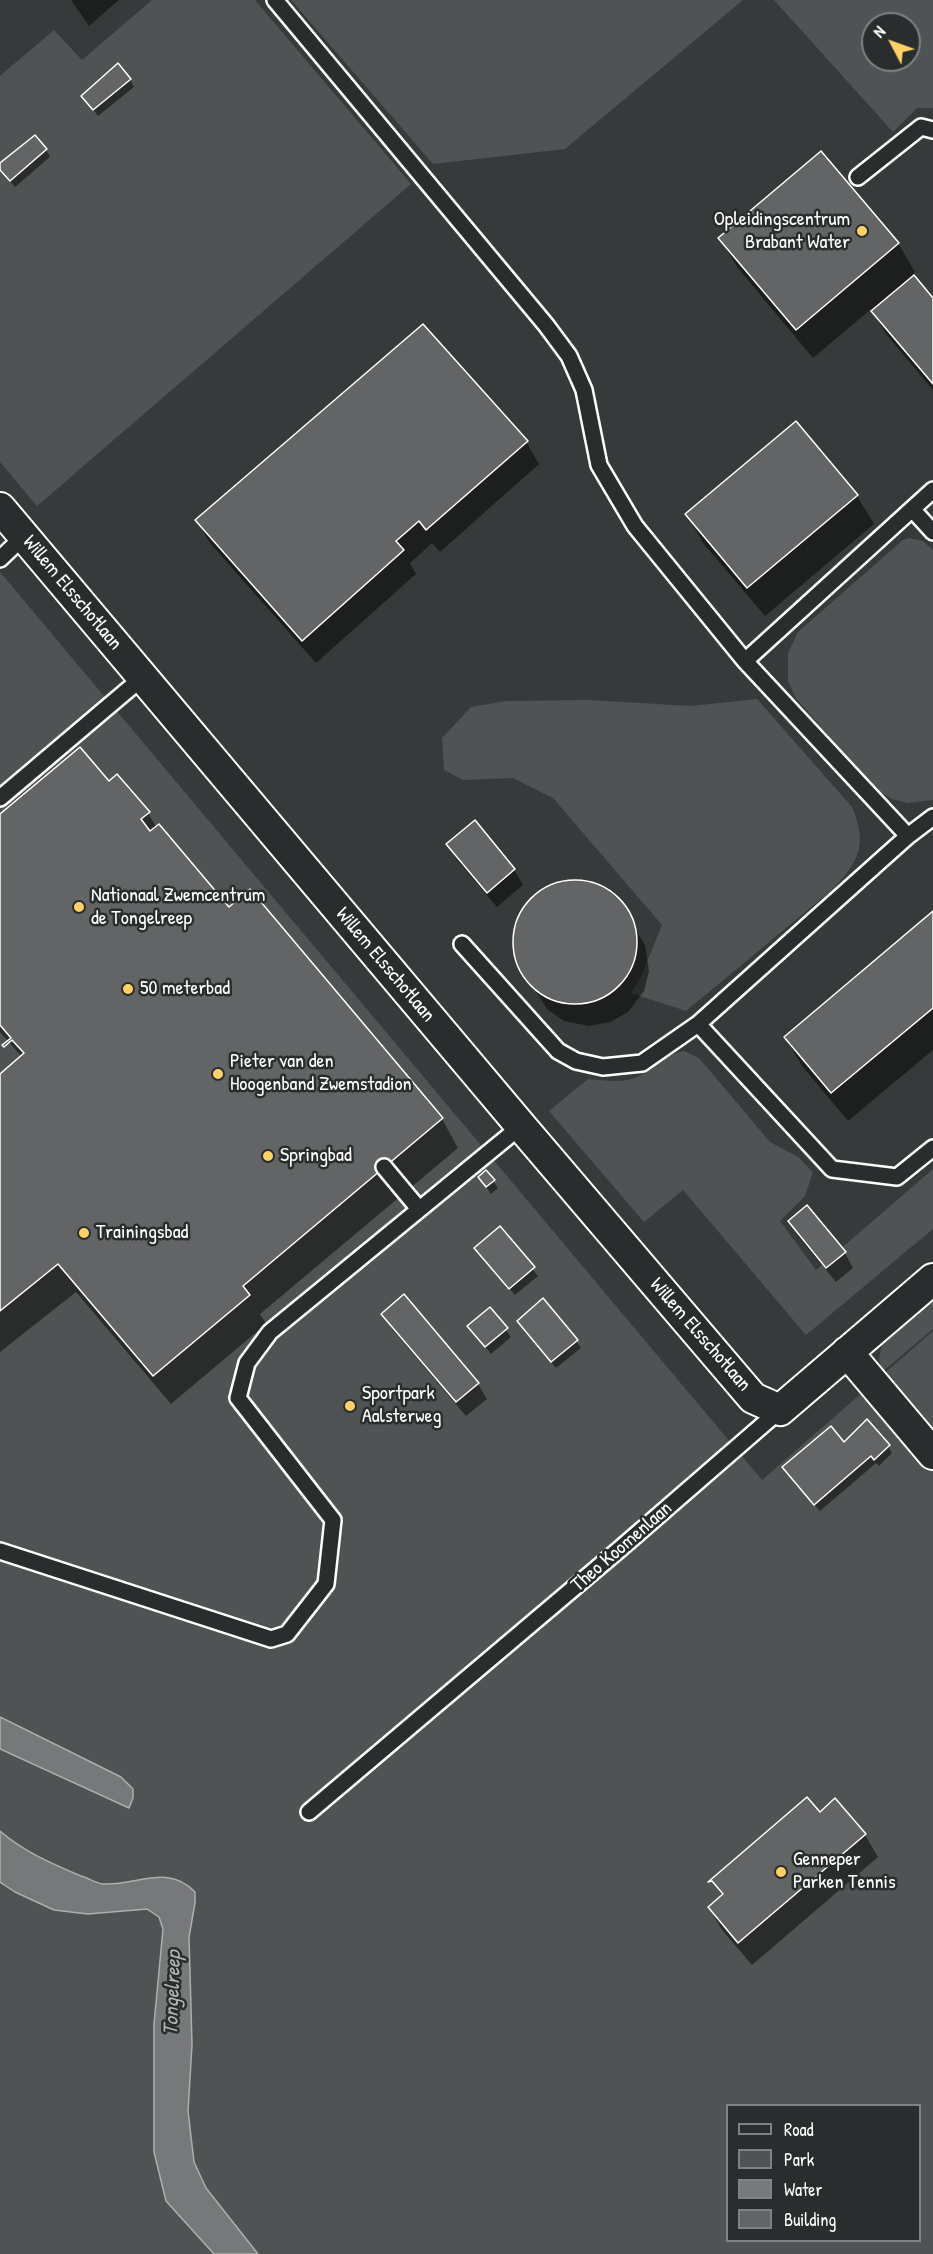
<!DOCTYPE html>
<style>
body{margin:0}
#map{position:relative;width:933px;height:2254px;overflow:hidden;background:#373a3b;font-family:"Patrick Hand",sans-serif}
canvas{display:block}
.legend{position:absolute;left:726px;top:2104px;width:195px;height:138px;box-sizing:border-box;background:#2a2d2e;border:2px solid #7f8182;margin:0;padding:8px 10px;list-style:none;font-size:18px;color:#fff}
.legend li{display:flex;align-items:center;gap:12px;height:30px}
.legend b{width:30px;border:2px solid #7f8182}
.north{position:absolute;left:861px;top:12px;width:60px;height:60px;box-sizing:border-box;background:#2a2d2e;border:2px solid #7f8182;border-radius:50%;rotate:311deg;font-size:16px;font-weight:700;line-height:24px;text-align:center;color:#fff}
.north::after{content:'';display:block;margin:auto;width:21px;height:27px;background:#ffd166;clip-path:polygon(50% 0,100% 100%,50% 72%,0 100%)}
</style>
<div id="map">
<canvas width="933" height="2254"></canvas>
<ul class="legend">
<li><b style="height:8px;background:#2a2d2e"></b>Road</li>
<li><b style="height:16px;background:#505354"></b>Park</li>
<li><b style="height:16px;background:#767879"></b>Water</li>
<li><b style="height:16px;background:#636465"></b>Building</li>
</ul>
<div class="north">N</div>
</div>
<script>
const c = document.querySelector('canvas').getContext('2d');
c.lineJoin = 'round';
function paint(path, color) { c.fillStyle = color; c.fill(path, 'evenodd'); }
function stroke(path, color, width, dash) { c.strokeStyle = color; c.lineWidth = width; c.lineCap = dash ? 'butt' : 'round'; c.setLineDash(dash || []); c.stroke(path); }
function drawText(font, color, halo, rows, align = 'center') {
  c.font = font + ' "Patrick Hand",sans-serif'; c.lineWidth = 5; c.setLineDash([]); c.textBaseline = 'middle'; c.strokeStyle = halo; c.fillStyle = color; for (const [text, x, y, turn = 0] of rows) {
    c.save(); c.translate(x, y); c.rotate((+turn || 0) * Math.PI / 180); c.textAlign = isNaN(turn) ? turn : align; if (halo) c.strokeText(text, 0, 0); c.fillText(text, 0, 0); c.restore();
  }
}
paint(new Path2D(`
 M152,0H255L411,184L37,506L0,462V76L54,30L82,60Z
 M291,0H743L565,149L433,164Z
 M774,0H933V108H917L893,132ZM873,24H909V60H873Z
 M909,538L923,541L933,550V800L908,803L892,799L875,789L795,697L788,681V653L798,632L903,540Z
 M0,572L762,1480L933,1331V2254H0ZM728,2106H920V2240H728Z
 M757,699L852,807C868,846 859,861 832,890L686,1011L631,993L640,979L662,925L553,798L513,778L463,780L444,770L442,738L471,707L506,701L588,700L691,706Z
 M684,1051L699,1058L770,1142L798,1157L813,1172L805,1196L780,1221L816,1270L933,1169V1229L806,1335L683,1190L644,1222L549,1111L588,1079C603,1080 625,1084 639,1076C655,1068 666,1054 684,1051Z
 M933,1301V1329L882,1372L879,1360L882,1345Z`), '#505354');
const water = new Path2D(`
 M0,1717L121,1777L133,1789V1798L129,1808L0,1749Z
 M0,1831C24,1852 53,1864 81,1876C88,1878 96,1883 103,1884C137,1886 167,1863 195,1892V1903L189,1937L192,2045L188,2111L194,2162L206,2188L258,2254H214L166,2201L154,2152V2024L163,1929L159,1917L147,1909L88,1914L54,1910L15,1892L0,1882Z`);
paint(water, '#767879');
stroke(water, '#adaeaf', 1.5);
paint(new Path2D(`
 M71,0H119L89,26Z
 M130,79L134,87L98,116L83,96Z
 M46,149L50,157L15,187L0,169V165Z
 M720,238L898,243L915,272L912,275L933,300V390L886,334L871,309L813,358L737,267Z
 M526,442L539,464L440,552L432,543L410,563L416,574L316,663L210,543L197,521Z
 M857,496L874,524L765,616L703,543L687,514Z
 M108,784L148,813L157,828L229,909L442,1119L458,1148L260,1314L266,1324L171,1404L76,1292L0,1352V1076L22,1057L0,1032V816Z
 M448,845L514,870L523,885L497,907L457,860Z
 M575,882L600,887L617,899L645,945L649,971L644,991L628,1012L610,1022L589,1026L564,1021L547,1009L518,963L514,943L518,922L528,903L549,887Z
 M933,913V1050L848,1121L802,1066L785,1037Z
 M480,1177L493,1181L498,1188L491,1194Z
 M790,1221L845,1253L853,1268L836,1282L798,1236Z
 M500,1228L538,1276L515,1295L476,1248Z
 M404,1296L478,1384L487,1399L466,1416L392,1329L383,1314Z
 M490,1309L511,1337L491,1354L469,1326Z
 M523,1328L576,1341L581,1348L556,1368Z
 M888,1446L892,1453L879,1466L876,1463L820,1511L788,1474Z
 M819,1814L865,1835L878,1857L752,1965L722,1930L709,1908L723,1897L713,1880Z`), '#0007');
const building = new Path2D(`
 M118,63L131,79L93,110L81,96Z
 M35,135L47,149L10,181L0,170V163Z
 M821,151L899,243L796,330L718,238Z
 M914,275L933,298V384L871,311Z
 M423,324L528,441L426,530L419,521L396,541L404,550L302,641L195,520Z
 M796,421L858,495L747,588L685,514Z
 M80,747L109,781L117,774L150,812L141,819L150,831L159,824L229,907L250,889L443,1118L243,1286L250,1295L153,1376L58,1264L0,1311V1074L24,1053L12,1040L4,1047L2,1045L11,1038L0,1025V814Z
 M475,820L515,869L487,893L446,844Z
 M513 942a62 62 0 1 1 124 0a62 62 0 1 1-124 0Z
 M933,911V1008L831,1093L784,1037Z
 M486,1170L495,1180L486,1187L478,1177Z
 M807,1205L846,1252L826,1268L788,1221Z
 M500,1226L535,1267L509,1289L474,1248Z
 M404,1294L479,1383L456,1402L381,1314Z
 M543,1298L578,1340L551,1362L517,1321Z
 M490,1307L508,1328L485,1347L467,1326Z
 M867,1419L890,1445L874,1460L871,1456L814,1505L782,1467L831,1426L844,1442Z
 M807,1797L820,1812L835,1798L866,1834L738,1943L708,1907L723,1894L712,1881L708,1882Z`);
paint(building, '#636465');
stroke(building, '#fff', 1.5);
const service = new Path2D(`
 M275,0L546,325L569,356L584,390L599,465L635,526L745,661L908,836
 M858,177L921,127L933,130
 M912,509L933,532
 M0,559L24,536
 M745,661L933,490
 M0,798L143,677
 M462,944L558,1051L576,1061L603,1067L642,1063L698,1024L908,836L933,817
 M698,1024L832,1169L897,1177L933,1148
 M384,1167L419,1209
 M0,1551L271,1639L287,1634L326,1584L333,1520L238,1398L247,1363L270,1332L521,1126
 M309,1812L621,1548L780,1410`);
const minor = new Path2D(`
 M0,508L521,1126L753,1398L780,1410L933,1279
 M847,1352L933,1454`);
stroke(service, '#fff', 20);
stroke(minor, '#fff', 34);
stroke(service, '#2a2d2e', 15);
stroke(minor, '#2a2d2e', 30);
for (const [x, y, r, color] of [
 [862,231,6,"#ffd166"],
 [79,907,6,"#ffd166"],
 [128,989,6,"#ffd166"],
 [218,1074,6,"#ffd166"],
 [268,1156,6,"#ffd166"],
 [84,1233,6,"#ffd166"],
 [350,1406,6,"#ffd166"],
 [781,1872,6,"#ffd166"]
]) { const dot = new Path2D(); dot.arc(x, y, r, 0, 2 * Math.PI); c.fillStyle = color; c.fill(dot); stroke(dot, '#2a2d2e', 2); }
drawText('20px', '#fff', '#2a2d2e', [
 ["Opleidingscentrum",850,220,"right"],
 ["Brabant Water",850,243,"right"],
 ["Nationaal Zwemcentrum",91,896],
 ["de Tongelreep",91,919],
 ["50 meterbad",140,989],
 ["Pieter van den",230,1062],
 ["Hoogenband Zwemstadion",230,1085],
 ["Springbad",280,1156],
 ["Trainingsbad",96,1233],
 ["Sportpark",362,1394],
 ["Aalsterweg",362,1417],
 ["Genneper",793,1860],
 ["Parken Tennis",793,1883]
], 'left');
drawText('20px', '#fff', '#2a2d2e', [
 ["Willem Elsschotlaan",72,593,50],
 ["Willem Elsschotlaan",385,965,50],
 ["Willem Elsschotlaan",700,1335,49],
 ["Theo Koomenlaan",622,1547,-41]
]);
drawText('italic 21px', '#b4b5b5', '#2a2d2e', [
 ["Tongelreep",173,1993,-88]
]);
</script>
